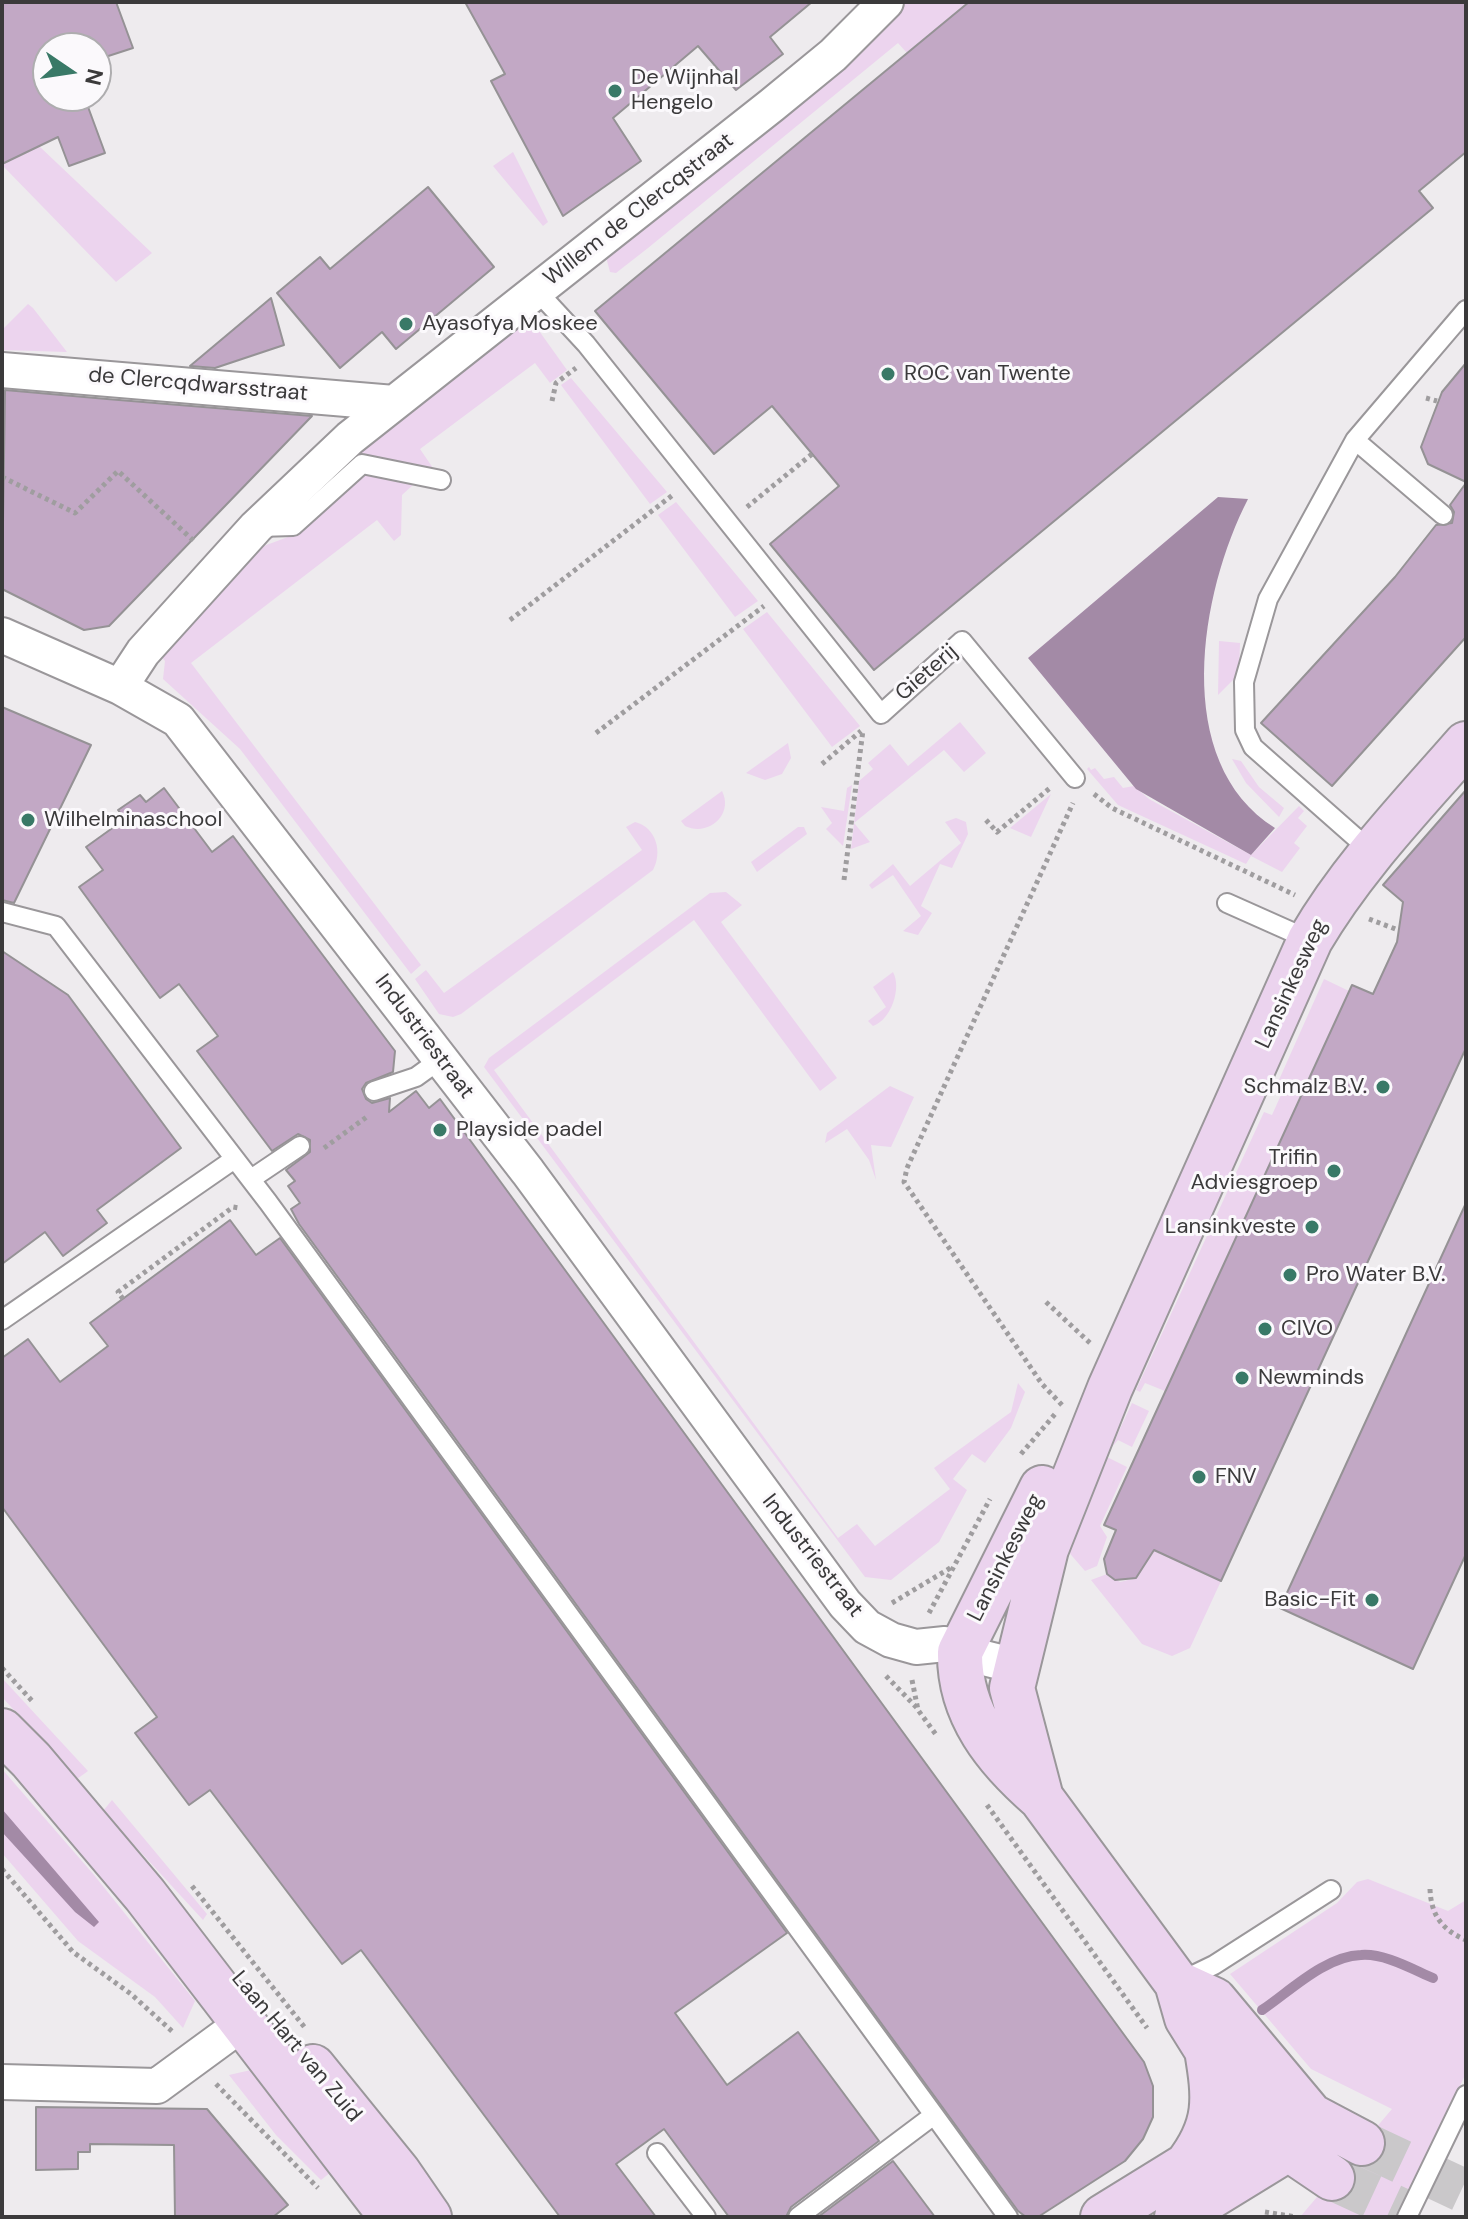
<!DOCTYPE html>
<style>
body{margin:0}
#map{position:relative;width:1468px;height:2219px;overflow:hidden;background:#eeebee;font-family:"DM Sans",sans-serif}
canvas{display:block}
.frame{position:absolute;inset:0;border:4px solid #3b3a3b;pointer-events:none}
.north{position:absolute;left:32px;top:32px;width:80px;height:80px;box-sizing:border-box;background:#fbf9fc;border:2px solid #aeadaf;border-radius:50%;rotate:103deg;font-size:22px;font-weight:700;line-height:32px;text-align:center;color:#3b3a3b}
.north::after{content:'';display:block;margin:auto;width:28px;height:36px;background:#397967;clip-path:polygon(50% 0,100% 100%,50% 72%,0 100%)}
</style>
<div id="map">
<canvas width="1468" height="2219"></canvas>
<div class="frame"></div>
<div class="north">N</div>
</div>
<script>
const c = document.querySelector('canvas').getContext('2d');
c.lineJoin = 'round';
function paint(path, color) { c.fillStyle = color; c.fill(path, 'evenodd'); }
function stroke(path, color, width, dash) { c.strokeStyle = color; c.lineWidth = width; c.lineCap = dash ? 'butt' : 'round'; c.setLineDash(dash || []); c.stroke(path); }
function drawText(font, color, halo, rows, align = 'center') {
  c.font = font + ' "DM Sans",sans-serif'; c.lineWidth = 6; c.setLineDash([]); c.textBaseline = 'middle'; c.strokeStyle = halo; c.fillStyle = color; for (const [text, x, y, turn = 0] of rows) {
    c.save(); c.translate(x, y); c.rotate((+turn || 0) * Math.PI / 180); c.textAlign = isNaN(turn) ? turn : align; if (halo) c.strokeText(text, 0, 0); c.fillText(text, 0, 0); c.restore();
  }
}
paint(new Path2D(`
 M903,2H969L907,53L898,43L648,248L616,273L610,272L606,257L615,246C718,172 815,93 903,2Z
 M39,146L152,253L116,282L2,165V158L5,163Z
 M513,152L548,222L543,226L493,166Z
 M28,304L33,308L67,352L2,350V330Z
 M527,314L567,370L550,383L535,363L420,449L433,468L357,456L356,454Z
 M571,378L667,492L650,504L561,385Z
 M366,475L414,484L402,495L401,535L394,541L377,520L191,663L421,965L411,974L240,749L163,679L165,661L158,653L261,547L288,537L311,522Z
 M676,502L758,601L735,617L658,515Z
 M767,612L860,726L832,747L743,629Z
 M1219,641L1240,643L1239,674L1218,695Z
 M960,722L986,753L964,772L944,750L854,823L870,842L851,849L859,781L873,769L868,763L890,744L908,766Z
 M788,743L791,758L782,774L765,780L746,773Z
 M1232,759L1241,761L1259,787L1284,808L1279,817L1246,783Z
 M1089,767L1091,770L1095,768L1104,779L1114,777L1123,788L1134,786L1149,799L1251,855L1299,806L1304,811L1298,818L1307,826L1294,843L1300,848L1282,872L1251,856L1246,864L1118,805L1087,769Z
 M852,785L843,846L826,829L832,823L821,807L844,811L847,788Z
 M722,791C734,815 708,837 685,826L681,821Z
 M1051,794L1031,837L1010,828Z
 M956,818L966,822L968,834L952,868L940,864L921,906L932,913L918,935L903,931L921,916L893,875L872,889L869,885L893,864L910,886L961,843L945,822Z
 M635,822C656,827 663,852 653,870L461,1014L453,1017L439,1014L415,979L426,970L444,993L642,850L626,827Z
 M798,827H804L807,834L757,872L751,862Z
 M726,892L742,905L721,922L837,1078L820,1091L694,920L494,1070L838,1538L857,1524L875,1546L950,1489L934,1468L1011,1412L1018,1383L1025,1392L1011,1428L985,1463L972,1454L953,1479L967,1490L939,1542L891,1580L865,1577L484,1067L489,1058L698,902L710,893Z
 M893,972C902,988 891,1020 873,1026L868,1021L886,1007L873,987Z
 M1324,979L1349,991L1165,1391L1145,1383L1140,1392L1136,1390L1264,1112L1272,1115L1281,1095L1274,1091Z
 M890,1086L914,1097L891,1147L871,1145L876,1180L869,1160L847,1129L825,1143L827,1133Z
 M1132,1403L1149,1411L1132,1447L1118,1440L1111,1448Z
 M1107,1457L1127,1467L1100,1526L1107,1537L1097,1566L1085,1571L1066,1549Z
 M1151,1549L1221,1581L1190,1648L1172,1656L1142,1644L1091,1580L1107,1574L1120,1582L1136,1578Z
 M2,1678L88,1771L77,1779L2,1697Z
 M2,1769L94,1875L195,2001L183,2028L155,1997L78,1941L2,1853Z
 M112,1800L207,1914L203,1920L103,1811Z
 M1368,1879L1448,1911L1466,1900V2073L1398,2217H1300L1392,2109L1311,2069L1230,1974L1337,1903L1357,1882Z
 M251,2070L331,2172L321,2180L276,2135L229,2075Z`), '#ecd4ee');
paint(new Path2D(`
 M1218,497L1248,499C1200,592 1170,762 1275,828L1251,855L1136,789L1028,658Z
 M2,1809L99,1922L94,1927L75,1912L2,1832Z`), '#a38aa6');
stroke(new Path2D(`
 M1262,2010C1289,1992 1325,1956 1361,1955C1384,1953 1412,1969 1433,1978`), '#a38aa6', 10);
const building = new Path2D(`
 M2,2H116L133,48L96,60V48H48V96H84L105,153L69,166L58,137L2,164Z
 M465,2H812L770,37L783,54L736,90L698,46L613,118L641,161L563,216L491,81L505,74Z
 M969,2H1466V152L1419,191L1433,208L874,670L770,544L839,486L772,406L714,454L595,311Z
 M428,187L494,267L396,349L382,332L340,368L277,293L320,257L330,269Z
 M271,298L284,345L215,368L190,366Z
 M1466,363V482L1428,464L1421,447L1442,392Z
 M5,390L107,399L312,416L109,626L84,630L2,589Z
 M1466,483V637L1332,786L1261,723L1395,577L1436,525L1452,523L1454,512L1450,505Z
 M2,707L91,745L14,903L2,900Z
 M164,788L212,852L233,836L395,1051L393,1072L366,1083L362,1089L366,1099L372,1103L390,1098L389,1112L416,1091L429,1108L440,1099L1144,2062L1153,2086V2117L1143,2139L1125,2161L1038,2217H1026L1018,2211L299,1224L291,1209L300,1203L288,1186L295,1181L286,1170L310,1152V1140L298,1134L272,1151L197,1051L218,1036L179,984L160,998L79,887L103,870L86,847L125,819L118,810L140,795L146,802Z
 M1466,790V1048L1221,1581L1154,1550L1136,1578L1115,1580L1107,1574L1104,1559L1116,1530L1104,1525L1352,985L1373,994L1397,942L1403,902L1383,885Z
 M2,951L68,995L181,1148L97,1210L107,1223L63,1256L45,1232L2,1264Z
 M1466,1203V1554L1413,1669L1280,1608Z
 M230,1220L256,1255L280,1238L787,1933L675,2013L727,2085L798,2032L879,2141L791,2207L786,2217H729L664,2129L616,2164L656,2217H560L361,1950L342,1964L210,1790L189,1805L135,1733L157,1717L2,1507V1358L28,1339L60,1382L108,1346L90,1323Z
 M36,2107L207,2109L288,2205L273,2217H175L174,2145L90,2144V2152H78V2169L36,2170Z
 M893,2161L935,2217H818Z`);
paint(building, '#c2a8c5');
stroke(building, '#959295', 2);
stroke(new Path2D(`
 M1362,2143L1466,2192
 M1332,2178L1416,2217`), '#cac8ca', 44, [44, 22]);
const service = new Path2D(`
 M537,291L586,344L881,714L962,641L1075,778
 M1355,440L1443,515
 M259,527L293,526L362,464L441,480
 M1372,852L1253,747L1245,730L1244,682L1268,599L1355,440L1466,310
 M1227,903L1310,940
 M2,912L56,926L268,1202L934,2115L798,2217
 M374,1091L416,1077L441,1059
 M251,1179L300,1146
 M2,1320L233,1160
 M1183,1980L1214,1965L1331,1890
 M934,2115L1008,2217
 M657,2153L706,2217
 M1407,2217L1466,2095`);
const minor = new Path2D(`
 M2,370L394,403
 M2,635L120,687L178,720L528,1172L845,1604L867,1627L891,1640L916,1647L945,1644L960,1652L1016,1666
 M120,687L143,652L256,527L350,438L772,105L833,55L886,2
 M2,2082L157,2086L243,2023`);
const secondary = new Path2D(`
 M1042,1488L960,1652C959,1714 996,1759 1041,1798L1177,1983L1187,2018L1207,2050L1301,2157L1332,2178
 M2,1731L31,1760L145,1895L392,2217
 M1041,1798L1012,1688L1046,1549L1110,1388L1310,940C1352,868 1411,807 1466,744
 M1177,1983L1214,2000L1311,2116L1362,2143
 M313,2067L398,2172L429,2217
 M1186,2166C1218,2125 1215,2098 1207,2050
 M1103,2217L1265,2117L1293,2115
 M1177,2217L1291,2147L1308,2122`);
stroke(service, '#9a979a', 22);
stroke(minor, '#9a979a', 38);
stroke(secondary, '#9a979a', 48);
stroke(new Path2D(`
 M1426,398L1437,401
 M552,401L556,383L576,368
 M2,477L75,513L118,471L196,543
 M747,507L812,454
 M510,620L674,494
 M596,733L764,606
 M822,764L861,731
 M1094,794L1112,808L1295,895
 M986,820L997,832L1050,788
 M844,880L863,730
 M1369,919L1398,930
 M324,1148L368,1116
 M123,1299L118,1292L233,1207L239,1208
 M1046,1302L1090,1343
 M1062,1405L1042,1384L904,1182L907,1168L1073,803
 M1021,1454L1056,1413
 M892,1603L952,1567
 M929,1613L990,1499
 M2,1668L34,1703
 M886,1676L918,1709
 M912,1680L918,1710L937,1736
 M987,1805L1147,2028
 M2,1869L73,1952L131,1994L174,2033
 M192,1886L306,2029
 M1430,1889C1431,1915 1442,1930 1466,1940
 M216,2084L318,2188
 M1265,2212L1296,2217`), '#9f9d9f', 5, [4, 4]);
stroke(service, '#fff', 18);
stroke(minor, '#fff', 34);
stroke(secondary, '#ebd3ee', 44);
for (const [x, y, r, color] of [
 [615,91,8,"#397967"],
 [406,324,8,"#397967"],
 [888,374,8,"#397967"],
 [28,820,8,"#397967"],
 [1383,1087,8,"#397967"],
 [440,1130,8,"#397967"],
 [1334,1171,8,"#397967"],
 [1312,1227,8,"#397967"],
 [1290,1275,8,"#397967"],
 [1265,1329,8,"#397967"],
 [1242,1378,8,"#397967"],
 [1199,1477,8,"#397967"],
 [1372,1600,8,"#397967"]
]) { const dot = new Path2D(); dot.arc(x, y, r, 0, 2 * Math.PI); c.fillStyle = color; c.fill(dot); stroke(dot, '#fbf9fc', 3); }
drawText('22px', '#3b3a3b', '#fbf9fc', [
 ["De Wijnhal",631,78],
 ["Hengelo",631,103],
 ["Ayasofya Moskee",422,324],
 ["ROC van Twente",904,374],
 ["Wilhelminaschool",44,820],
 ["Schmalz B.V.",1367,1087,"right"],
 ["Playside padel",456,1130],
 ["Trifin",1318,1158,"right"],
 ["Adviesgroep",1318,1183,"right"],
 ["Lansinkveste",1296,1227,"right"],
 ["Pro Water B.V.",1306,1275],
 ["CIVO",1281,1329],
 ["Newminds",1258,1378],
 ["FNV",1215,1477],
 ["Basic-Fit",1356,1600,"right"]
], 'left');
drawText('22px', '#3b3a3b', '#fbf9fc', [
 ["Willem de Clercqstraat",639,210,-38],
 ["de Clercqdwarsstraat",198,385,5],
 ["Gieterij",927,673,-41],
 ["Lansinkesweg",1292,984,-65],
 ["Industriestraat",424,1037,53],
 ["Industriestraat",812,1556,52],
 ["Lansinkesweg",1006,1558,-63],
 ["Laan Hart van Zuid",296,2047,50]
]);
</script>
